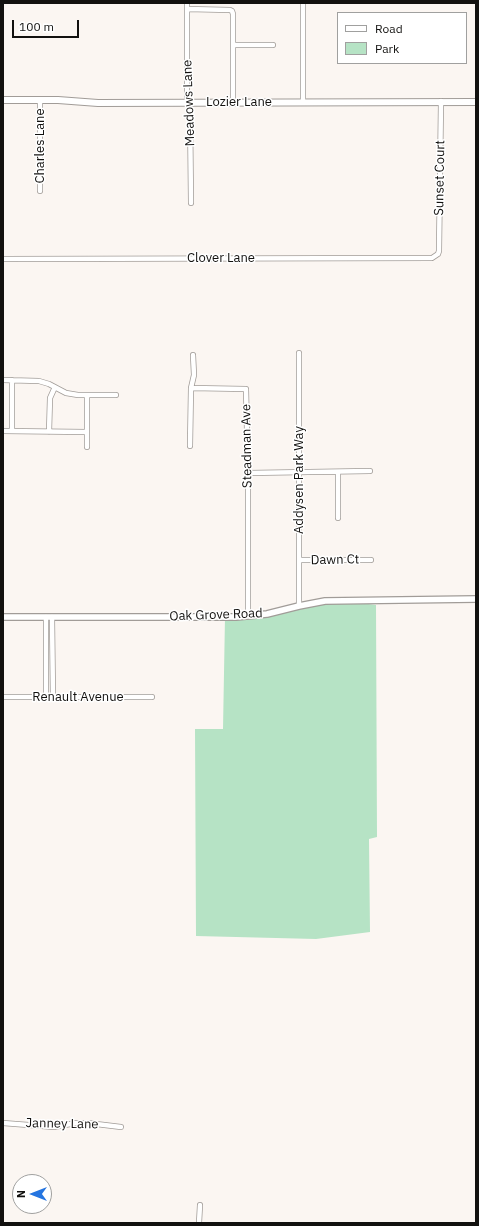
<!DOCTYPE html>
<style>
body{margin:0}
#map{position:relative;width:479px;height:1226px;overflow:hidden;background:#fbf6f2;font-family:"IBM Plex Sans",sans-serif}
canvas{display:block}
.frame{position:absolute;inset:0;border:4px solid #12110f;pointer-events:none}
.legend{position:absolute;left:337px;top:12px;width:130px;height:52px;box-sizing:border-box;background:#fff;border:1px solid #a0a09f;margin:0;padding:5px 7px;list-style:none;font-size:12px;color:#12110f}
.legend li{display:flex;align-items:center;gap:8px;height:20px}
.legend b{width:20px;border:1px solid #a0a09f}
.north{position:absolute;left:12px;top:1174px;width:40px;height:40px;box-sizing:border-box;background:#fff;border:1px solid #a0a09f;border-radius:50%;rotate:270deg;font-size:11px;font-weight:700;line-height:16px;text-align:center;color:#12110f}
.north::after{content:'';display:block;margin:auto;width:14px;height:18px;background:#2575e0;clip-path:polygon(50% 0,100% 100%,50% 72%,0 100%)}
.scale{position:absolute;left:12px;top:20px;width:67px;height:18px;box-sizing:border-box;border:2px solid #12110f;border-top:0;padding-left:5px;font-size:12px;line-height:14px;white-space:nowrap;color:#12110f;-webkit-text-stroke:3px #fff;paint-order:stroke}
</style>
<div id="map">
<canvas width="479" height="1226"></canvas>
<div class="frame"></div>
<ul class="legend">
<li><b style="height:5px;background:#fff"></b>Road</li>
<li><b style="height:11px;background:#b6e3c5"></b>Park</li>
</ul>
<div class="north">N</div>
<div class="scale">100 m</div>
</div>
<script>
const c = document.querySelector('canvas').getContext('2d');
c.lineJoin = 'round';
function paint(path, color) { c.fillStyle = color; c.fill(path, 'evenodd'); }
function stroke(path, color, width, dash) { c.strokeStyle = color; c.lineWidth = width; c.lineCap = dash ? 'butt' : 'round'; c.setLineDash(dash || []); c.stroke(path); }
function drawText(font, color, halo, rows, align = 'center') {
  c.font = font + ' "IBM Plex Sans",sans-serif'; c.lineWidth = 3; c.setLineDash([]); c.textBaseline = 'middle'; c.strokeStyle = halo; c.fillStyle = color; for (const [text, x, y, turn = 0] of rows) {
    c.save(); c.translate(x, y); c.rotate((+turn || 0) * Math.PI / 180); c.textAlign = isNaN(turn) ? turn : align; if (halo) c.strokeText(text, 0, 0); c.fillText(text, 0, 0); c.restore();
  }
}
paint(new Path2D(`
 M339,600L376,605L377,837L369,839L370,932L316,939L196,936L195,729H223L225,617L257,616Z`), '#b6e3c5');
const minor = new Path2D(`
 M187,3V102L190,110L191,203
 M303,3V101
 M187,9L230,10L232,11L233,14V102
 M233,45H273
 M40,100V191
 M3,259L432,258L438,254L439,251L441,101
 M299,353V606
 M3,380L39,381L49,384L66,393L78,395H116
 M191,388L194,375L193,355
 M87,395V447
 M3,431L87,432
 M12,431V380
 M49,432L50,398L55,387
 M190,446L191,388L246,389L248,473V616
 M338,472V518
 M248,473L370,471
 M299,560H371
 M46,617V697
 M52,617L53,697
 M3,697H152
 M3,1123L54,1127L76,1123H88L121,1127
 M199,1223L200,1205`);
const tertiary = new Path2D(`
 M3,617H236L267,614L299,606L325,601L476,599`);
const secondary = new Path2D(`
 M3,100H58L98,103L476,102`);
stroke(minor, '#a19c98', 6);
stroke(tertiary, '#a19c98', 8);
stroke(secondary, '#a19c98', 8);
stroke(minor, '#fff', 4.5);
stroke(tertiary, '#fff', 5.5);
stroke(secondary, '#fff', 6);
drawText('13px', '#12110f', '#fff', [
 ["Lozier Lane",239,102],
 ["Meadows Lane",189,103,-92],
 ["Charles Lane",40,146,-90],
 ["Sunset Court",440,178,-89],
 ["Clover Lane",221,258],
 ["Steadman Ave",247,446,-91],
 ["Addysen Park Way",299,480,-90],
 ["Dawn Ct",335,560,-1],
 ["Oak Grove Road",216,615,-2],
 ["Renault Avenue",78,697],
 ["Janney Lane",62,1124,1]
]);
</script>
